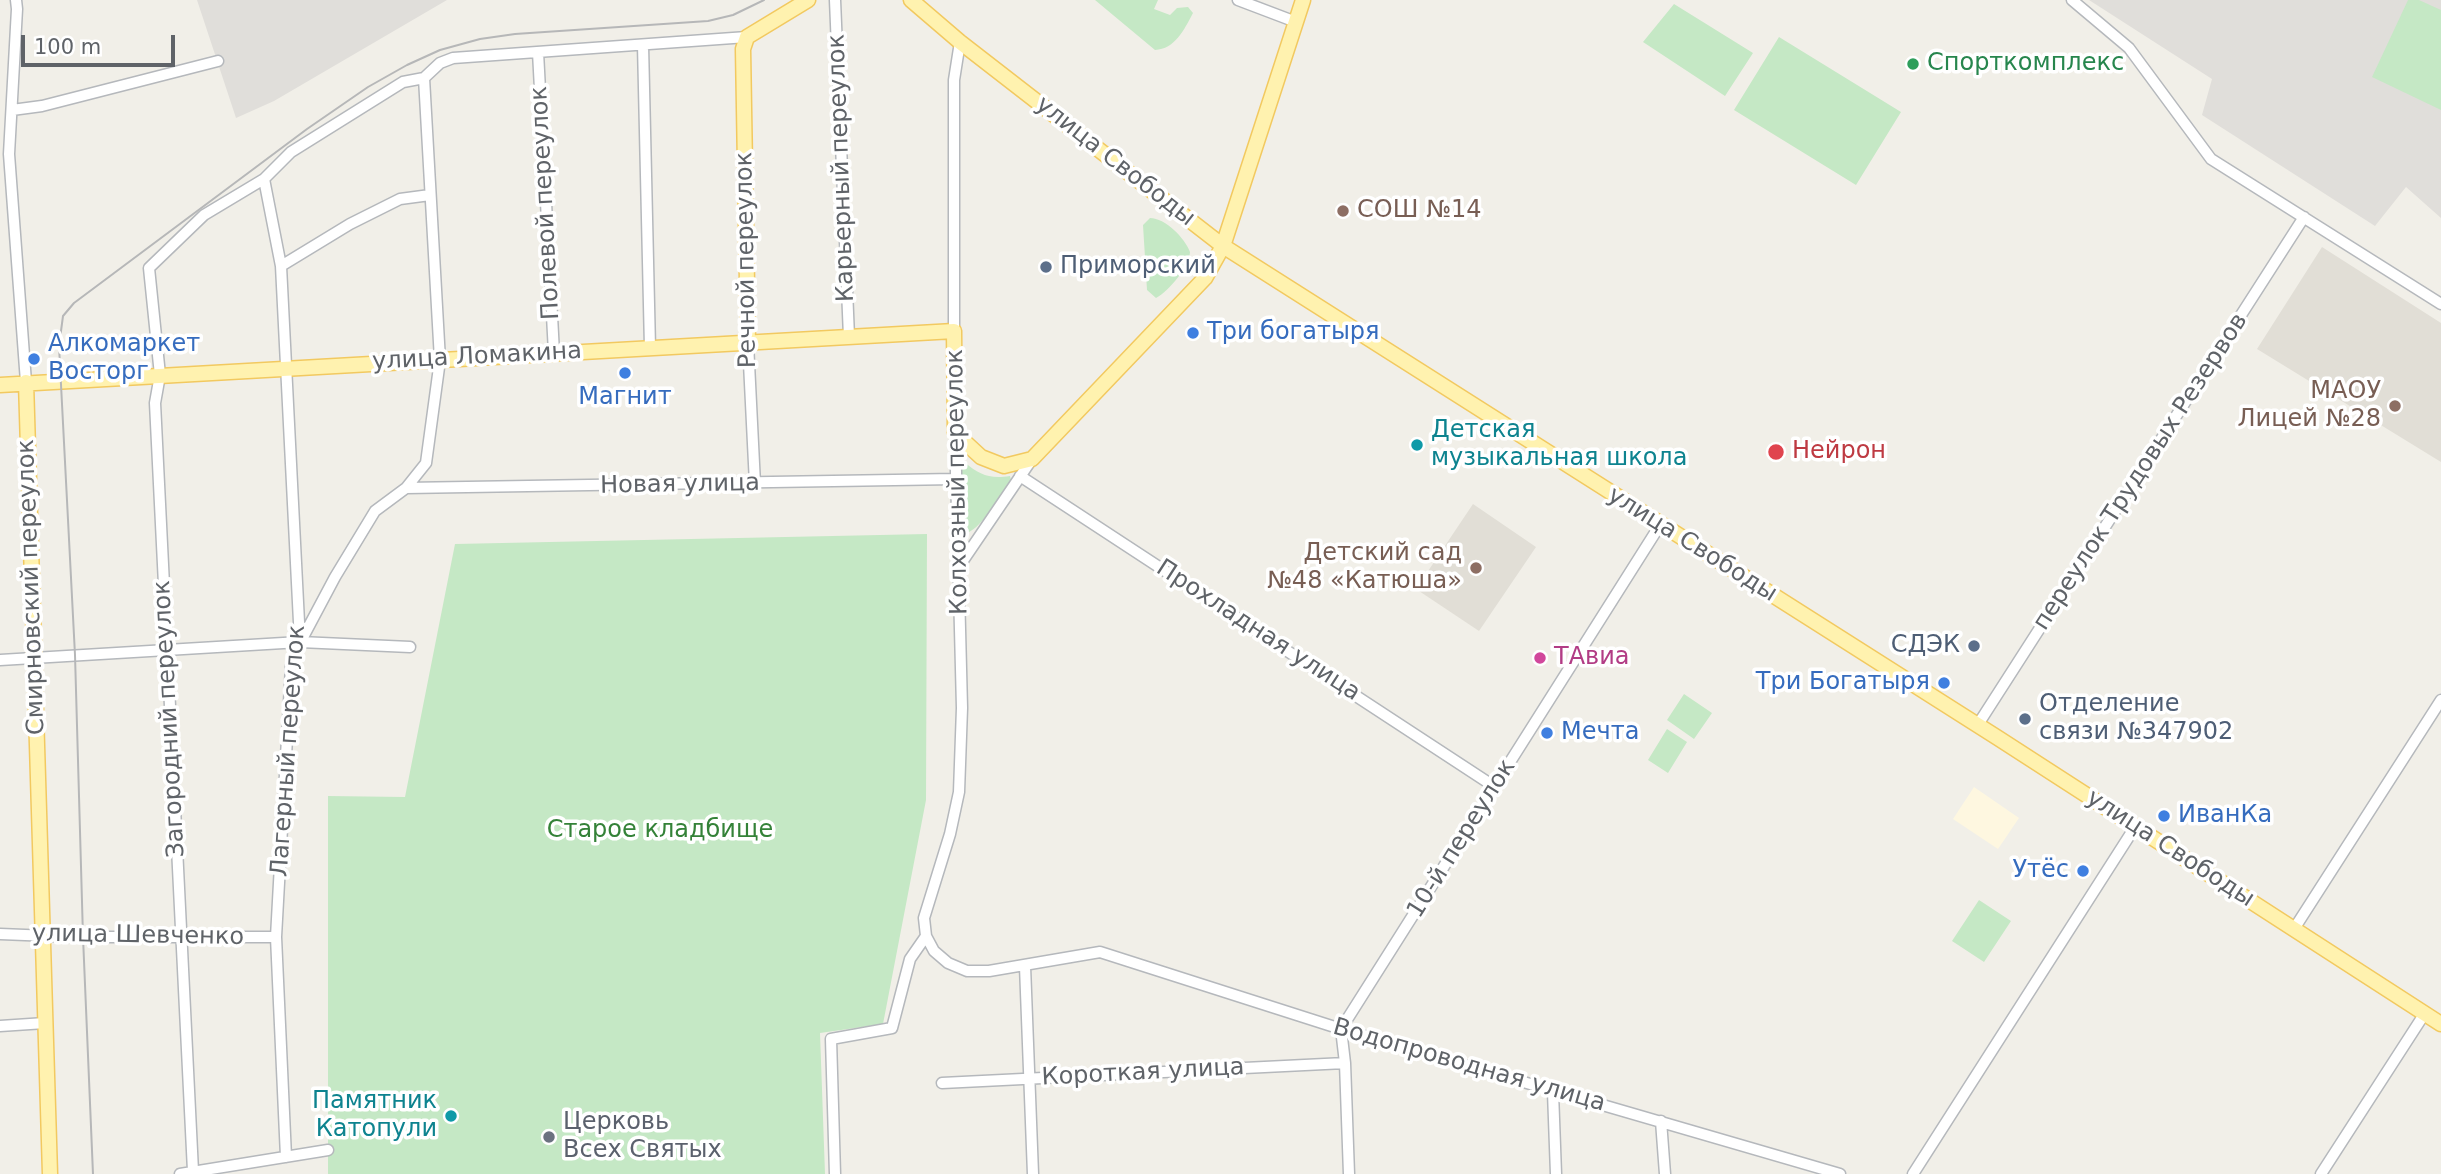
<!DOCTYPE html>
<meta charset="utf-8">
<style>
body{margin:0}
#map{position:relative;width:2441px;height:1174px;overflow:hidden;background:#f1efe8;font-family:"DejaVu Sans",sans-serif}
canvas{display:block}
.scale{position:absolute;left:21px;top:35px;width:154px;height:32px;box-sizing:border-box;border:4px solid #5f6368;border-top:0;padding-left:9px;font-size:21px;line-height:24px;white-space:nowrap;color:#5f6368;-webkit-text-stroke:5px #fff;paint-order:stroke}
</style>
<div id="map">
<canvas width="2441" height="1174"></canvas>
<div class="scale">100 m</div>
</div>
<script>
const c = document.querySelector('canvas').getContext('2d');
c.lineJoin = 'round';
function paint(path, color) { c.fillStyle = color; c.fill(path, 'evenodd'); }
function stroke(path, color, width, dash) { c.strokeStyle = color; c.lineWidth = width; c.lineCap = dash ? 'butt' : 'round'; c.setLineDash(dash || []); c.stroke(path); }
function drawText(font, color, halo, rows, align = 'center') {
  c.font = font + ' "DejaVu Sans",sans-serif'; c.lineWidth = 7; c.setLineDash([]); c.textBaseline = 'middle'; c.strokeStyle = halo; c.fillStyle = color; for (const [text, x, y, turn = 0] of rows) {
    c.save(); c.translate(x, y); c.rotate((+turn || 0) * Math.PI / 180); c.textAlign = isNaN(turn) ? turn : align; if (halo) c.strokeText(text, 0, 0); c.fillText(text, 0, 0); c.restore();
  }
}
paint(new Path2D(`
 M1974,787L2019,818L1998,849L1953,819Z`), '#fef7e0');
paint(new Path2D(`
 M197,0H447L274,101L236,118Z
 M2089,0H2441V218L2406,187L2375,226L2202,115L2212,79Z`), '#e0deda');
paint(new Path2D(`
 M2322,247L2441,323V462L2257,349Z
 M1473,504L1536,547L1479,631L1416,589Z`), '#e1ded6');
paint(new Path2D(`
 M1095,0H1158L1154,9L1170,15L1177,8L1188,7L1193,13C1184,30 1175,49 1155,50Z
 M2408,0H2419L2441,10V110L2372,77Z
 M1674,4L1753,53L1725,96L1643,42Z
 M1779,37L1901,112L1856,185L1734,110Z
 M1150,218C1165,218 1185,238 1190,252C1189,267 1169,291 1156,298L1147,290L1143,225Z
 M964,462C980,475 989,479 1010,476L1011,480C1000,495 983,527 967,533C955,521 960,480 961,463Z
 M927,534L926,800L883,1024L820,1033L825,1174H328V796L405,797L455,544Z
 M1684,694L1712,713L1694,739L1667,720Z
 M1667,729L1687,742L1668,773L1648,760Z
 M1979,900L2011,921L1984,962L1952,941Z`), '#c5e8c5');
const minor = new Path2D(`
 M16,0L17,9L9,154L26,382
 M835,0L849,337
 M1238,0L1296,22
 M2072,0L2129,48L2211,159L2441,304
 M643,45L650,348
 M538,52L554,353
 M12,110L42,106L218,61
 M264,179L281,266L300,642L291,666L276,937L286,1157
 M281,266L350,224L400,199L430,195
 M954,331V80L960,42
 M748,343L755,484
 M955,433L962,708L959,792L950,834L924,918L926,936L934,951L948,963L967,971H989L1100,952L1341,1029L1840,1174
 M1020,476L1495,787
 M406,488L955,479
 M960,565L1032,459
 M301,641L335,577L375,511L406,488L426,463L440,360L424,78
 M0,660L300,642L410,647
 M1977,726L2304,217
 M2294,929L2441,700
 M0,934L75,937H276
 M1025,966L1033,1174
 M0,1026L45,1023
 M942,1083L1345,1063
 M1553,1092L1556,1174
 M1661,1121L1665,1174
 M193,1171L155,403L160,375L149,268L204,215L264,179L291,152L403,82L424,78L440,63L453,58L747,37
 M180,1174L328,1150
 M835,1174L831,1039L892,1028L910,959L926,936
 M1349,1174L1345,1063L1341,1029L1660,525
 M1913,1174L2135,827
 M2321,1174L2425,1013`);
const major = new Path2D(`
 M911,0L960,42L1223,246L1998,738L2441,1024
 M748,343L743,49L747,37L808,0
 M26,382L50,1174
 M0,385L954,331L955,433L981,457L1004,466L1032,459L1205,278L1223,246L1303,0`);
stroke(minor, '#b5b8bc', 13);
stroke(major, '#f2c960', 17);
stroke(minor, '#fff', 10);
stroke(major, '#fff2af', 14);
stroke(new Path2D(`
 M93,1174L83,937L75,655L59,346L63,316L74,303L307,129L368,87L407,65L440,50L480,39L515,34L708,21L733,15L764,0`), '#b6b7b8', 2);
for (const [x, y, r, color] of [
 [1913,64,7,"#2e9e5b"],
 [1343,211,7,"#8d6e63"],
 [1046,267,7,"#5c6f8a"],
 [1193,333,7,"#3f7fe0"],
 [34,359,7,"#3f7fe0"],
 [625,373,7,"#3f7fe0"],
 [2395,406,7,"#8d6e63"],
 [1417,445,7,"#0f9aa8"],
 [1776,452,9,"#e0444e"],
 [1476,568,7,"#8d6e63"],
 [1974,646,7,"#5c6f8a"],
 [1540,658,7,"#d1479c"],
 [1944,683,7,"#3f7fe0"],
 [2025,719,7,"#5c6f8a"],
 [1547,733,7,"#3f7fe0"],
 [2164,816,7,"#3f7fe0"],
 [2083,871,7,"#3f7fe0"],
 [451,1116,7,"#0f9aa8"],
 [549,1137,7,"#6b7280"]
]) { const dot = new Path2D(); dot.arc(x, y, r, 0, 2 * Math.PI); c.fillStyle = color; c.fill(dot); stroke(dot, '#fff', 2.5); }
drawText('24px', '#27864d', '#fff', [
 ["Спорткомплекс",1927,64]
], 'left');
drawText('24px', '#5f6368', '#fff', [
 ["улица Свободы",1115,162,38],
 ["Карьерный переулок",842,168,-92],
 ["Полевой переулок",546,203,-93],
 ["Речной переулок",747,260,-91],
 ["улица Ломакина",477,357,-3],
 ["переулок Трудовых Резервов",2141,472,-57],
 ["Колхозный переулок",958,482,-91],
 ["Новая улица",680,485,-1],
 ["улица Свободы",1692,545,32],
 ["Смирновский переулок",32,587,-92],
 ["Прохладная улица",1258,631,33],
 ["Загородний переулок",170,719,-93],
 ["Лагерный переулок",289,751,-86],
 ["10-й переулок",1462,839,-58],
 ["улица Свободы",2170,849,33],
 ["улица Шевченко",138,936,1],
 ["Водопроводная улица",1469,1066,16],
 ["Короткая улица",1143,1073,-3]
]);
drawText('24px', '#785e54', '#fff', [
 ["СОШ №14",1357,211,"left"],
 ["МАОУ",2381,392],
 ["Лицей №28",2381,420],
 ["Детский сад",1462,554],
 ["№48 «Катюша»",1462,582]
], 'right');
drawText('24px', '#4e5e75', '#fff', [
 ["Приморский",1060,267],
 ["СДЭК",1960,646,"right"],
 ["Отделение",2039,705],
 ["связи №347902",2039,733]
], 'left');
drawText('24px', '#366cbe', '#fff', [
 ["Три богатыря",1207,333],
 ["Алкомаркет",48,345],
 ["Восторг",48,373],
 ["Магнит",625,398,"center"],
 ["Три Богатыря",1930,683,"right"],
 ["Мечта",1561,733],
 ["ИванКа",2178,816],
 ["Утёс",2069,871,"right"]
], 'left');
drawText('24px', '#0d838f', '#fff', [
 ["Детская",1431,431],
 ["музыкальная школа",1431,459],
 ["Памятник",437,1102,"right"],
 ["Катопули",437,1130,"right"]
], 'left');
drawText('24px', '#be3a42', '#fff', [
 ["Нейрон",1792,452]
], 'left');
drawText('24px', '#b23c85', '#fff', [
 ["ТАвиа",1554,658]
], 'left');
drawText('24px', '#348238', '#fff', [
 ["Старое кладбище",660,831]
]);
drawText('24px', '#5b616d', '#fff', [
 ["Церковь",563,1123],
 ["Всех Святых",563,1151]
], 'left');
</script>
